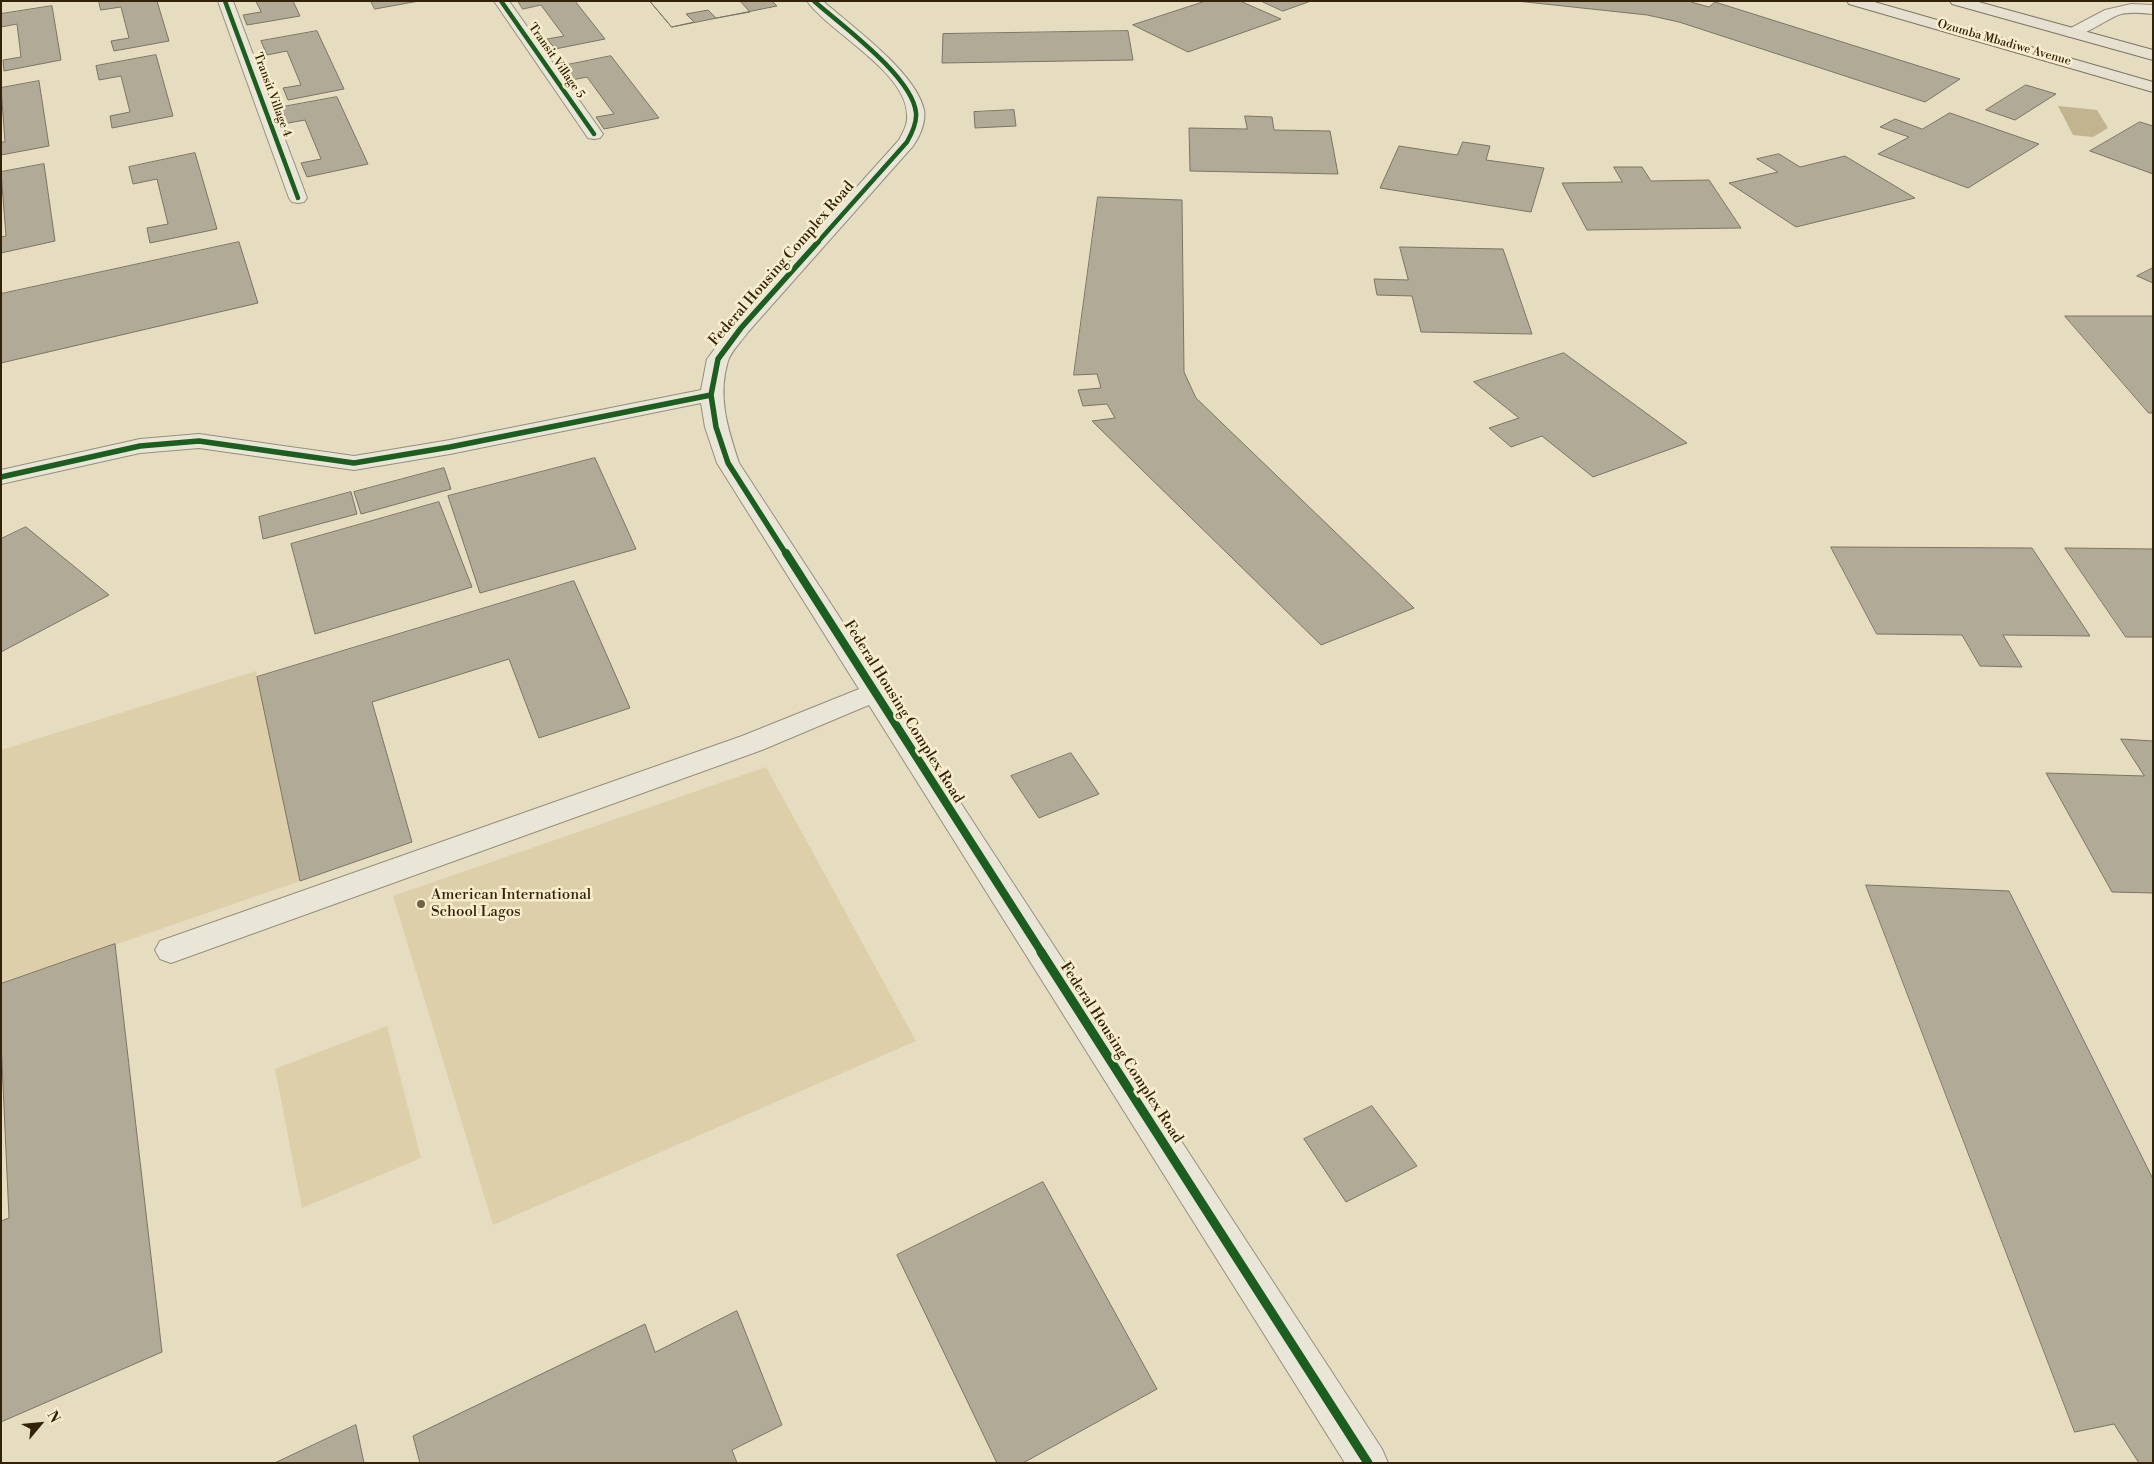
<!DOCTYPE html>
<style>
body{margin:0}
#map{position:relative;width:2154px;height:1464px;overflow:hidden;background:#e6ddc1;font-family:"Libre Bodoni",serif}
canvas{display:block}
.frame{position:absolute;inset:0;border:2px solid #32220a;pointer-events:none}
.north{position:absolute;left:15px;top:1399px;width:50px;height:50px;-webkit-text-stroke:4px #f8eecd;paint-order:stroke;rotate:62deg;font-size:14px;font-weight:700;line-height:20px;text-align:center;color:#32220a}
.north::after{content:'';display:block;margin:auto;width:18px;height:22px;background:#32220a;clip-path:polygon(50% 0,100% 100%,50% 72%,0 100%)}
</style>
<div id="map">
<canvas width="2154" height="1464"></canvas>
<div class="frame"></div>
<div class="north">N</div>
</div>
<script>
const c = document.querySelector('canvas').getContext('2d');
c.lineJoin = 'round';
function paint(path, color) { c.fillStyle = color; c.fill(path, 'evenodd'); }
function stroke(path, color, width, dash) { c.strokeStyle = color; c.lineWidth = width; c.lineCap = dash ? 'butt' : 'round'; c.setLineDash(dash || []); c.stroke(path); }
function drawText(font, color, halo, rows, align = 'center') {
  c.font = font + ' "Libre Bodoni",serif'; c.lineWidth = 5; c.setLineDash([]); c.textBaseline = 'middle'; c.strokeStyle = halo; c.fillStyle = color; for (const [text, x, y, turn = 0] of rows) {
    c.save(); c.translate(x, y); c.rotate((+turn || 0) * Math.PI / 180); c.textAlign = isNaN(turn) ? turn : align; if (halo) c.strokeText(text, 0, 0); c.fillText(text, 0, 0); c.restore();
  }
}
paint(new Path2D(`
 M256,671L300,881L1,984V750Z
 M766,767L916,1041L493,1225L393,896Z
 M387,1026L421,1158L302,1208L275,1069Z`), '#dccfa9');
paint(new Path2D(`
 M2058,106L2097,110L2108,128L2093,137L2073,135Z`), '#c2b48f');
const building = new Path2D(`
 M99,1H157L169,41L114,51L111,41L129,38L121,7L101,10Z
 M256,1H293L300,16L247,25L243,15L261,12Z
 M371,1H419L375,9Z
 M518,1H575L605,39L555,49L547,39L564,36L541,5L523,9Z
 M650,1H740L750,12L716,18L708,10L686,14L694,22L672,27Z
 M650,1H772L777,6L672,27Z
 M1206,1H1240L1281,19L1188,52L1133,25Z
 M1261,1H1311L1283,11Z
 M1517,1H1692L1691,2L1709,7L1715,2L1960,79L1925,102L1679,22L1647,15Z
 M52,6L61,60L4,71L3,60L21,57L17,24L1,27V14Z
 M317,31L344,89L288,100L283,88L301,85L287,51L267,55L261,41Z
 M1128,31L1133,60L942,63L943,34Z
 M156,55L173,116L112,128L110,116L130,112L121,76L99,80L96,66Z
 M611,56L659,118L604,129L596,117L614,114L587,77L567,81L557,67Z
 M39,81L49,146L1,155V142H5L1,88Z
 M2026,85L2056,94L2015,120L1986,110Z
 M337,97L368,164L307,177L301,163L321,159L305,120L283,124L277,108Z
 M1014,110L1016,126L975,128L974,112Z
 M1950,113L2039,144L1968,188L1878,154L1909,137L1880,127L1895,119L1922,129Z
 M1245,116L1272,117L1274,130L1330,131L1338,174L1190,171L1189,128L1247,129Z
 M2140,122L2153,126V174L2090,151Z
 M1463,142L1490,146L1486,160L1544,168L1531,212L1380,188L1399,146L1457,155Z
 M195,153L217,229L150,243L147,228L168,224L157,179L133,184L129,167Z
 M1779,154L1800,167L1845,156L1915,198L1796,227L1729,183L1778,172L1757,159Z
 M44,164L55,241L1,253V237L6,236L1,172Z
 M1614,167H1642L1651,181L1709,180L1741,228L1587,230L1562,183L1622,182Z
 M1098,197L1182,200L1184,372L1196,398L1414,608L1321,645L1092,421L1115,418L1107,404L1083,406L1078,390L1101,388L1097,374L1074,375Z
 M239,242L258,303L1,363V294Z
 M1400,247L1503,249L1532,334L1421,332L1412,296L1377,295L1374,279L1408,280Z
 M2153,268V283L2137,276Z
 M2065,316H2153V413H2149Z
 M1564,353L1687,443L1593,477L1542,436L1511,447L1489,428L1519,418L1474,382Z
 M595,458L636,549L480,593L448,496Z
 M444,468L451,489L361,514L354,492Z
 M351,492L357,514L263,539L259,517Z
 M439,502L472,587L315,634L291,544Z
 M26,527L109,595L1,652V539Z
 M1831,547L2032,548L2090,636L2003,635L2022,667L1980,666L1962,635L1877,634Z
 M2065,548L2153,549V637H2126Z
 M574,581L630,708L539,738L509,659L372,702L412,842L300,881L257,677Z
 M2121,739L2153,741V893L2112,892L2046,773L2144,776Z
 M1071,753L1099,794L1039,818L1011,776Z
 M1866,885L2009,891L2153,1179V1463H2139L2114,1424L2075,1432Z
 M115,944L162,1352L1,1422V1221L9,1218L1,1041V984Z
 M1372,1106L1417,1166L1346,1202L1304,1139Z
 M1043,1182L1157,1389L1023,1463H997L897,1255Z
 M737,1311L782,1425L732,1450L737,1463H420L413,1436L645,1324L655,1352Z
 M356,1425L364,1463H275Z`);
paint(building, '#b1aa96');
stroke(building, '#7c7464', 1);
const service = new Path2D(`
 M2131,4L2153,5V14C2142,13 2132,12 2121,14C2105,19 2081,40 2067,36L2064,33L2067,30L2105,10Z
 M874,683L883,685L887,692L883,699L762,750L171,963L160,959L155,950L160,941L742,736Z`);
const minor = new Path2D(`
 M218,1H233L307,198L304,202L298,203L292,202L289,198Z
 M494,1H509L603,134L600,138L594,139L588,138Z
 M807,1H823C851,26 916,72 924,110C926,122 920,136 913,146L748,332C742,341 731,351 728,361C717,397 728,429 739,463L1382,1449L1388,1463H1345L717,463L705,427L701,403L450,454L354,470L199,448L140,453L1,484V470L140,439L199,434L354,456L450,440L701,390L707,359L734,324L899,140C903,132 908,124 907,115C907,72 830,33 807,1Z`);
const trunk = new Path2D(`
 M1847,1H1871L2153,82V92L1849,4Z
 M1950,1H1975L2153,50V60L1952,4Z`);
stroke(service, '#968e7c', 2);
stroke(minor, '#968e7c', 2);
stroke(trunk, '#7c7464', 2);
paint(service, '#e9e6d7');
paint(minor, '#e9e6d7');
paint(trunk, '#e6e0d0');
stroke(new Path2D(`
 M225,1L298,198
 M501,1L594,134
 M814,1C841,25 913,77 916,113C917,123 912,133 907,142L817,243`), '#1b5e20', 4.5);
stroke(new Path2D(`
 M1,477L140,446L199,441L354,463L450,447L711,395
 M786,554L728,463L716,427L711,395L718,359L741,328L818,242`), '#1b5e20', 5.5);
stroke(new Path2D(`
 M786,553L1042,953`), '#1b5e20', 8);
stroke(new Path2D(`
 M1041,952L1368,1463`), '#1b5e20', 9);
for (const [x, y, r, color] of [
 [421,904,5,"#71634a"]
]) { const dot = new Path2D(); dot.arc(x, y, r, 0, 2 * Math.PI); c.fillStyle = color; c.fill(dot); stroke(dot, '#f8eecd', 2); }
drawText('12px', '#32220a', '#f8eecd', [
 ["Ozumba Mbadiwe Avenue",2004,43,16],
 ["Transit Village 5",556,61,55],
 ["Transit Village 4",272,95,70]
]);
drawText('15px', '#32220a', '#f8eecd', [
 ["Federal Housing Complex Road",782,264,-49],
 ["Federal Housing Complex Road",903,712,58],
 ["Federal Housing Complex Road",1121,1053,57]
]);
drawText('15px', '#32220a', '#f8eecd', [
 ["American International",431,895],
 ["School Lagos",431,912]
], 'left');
</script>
